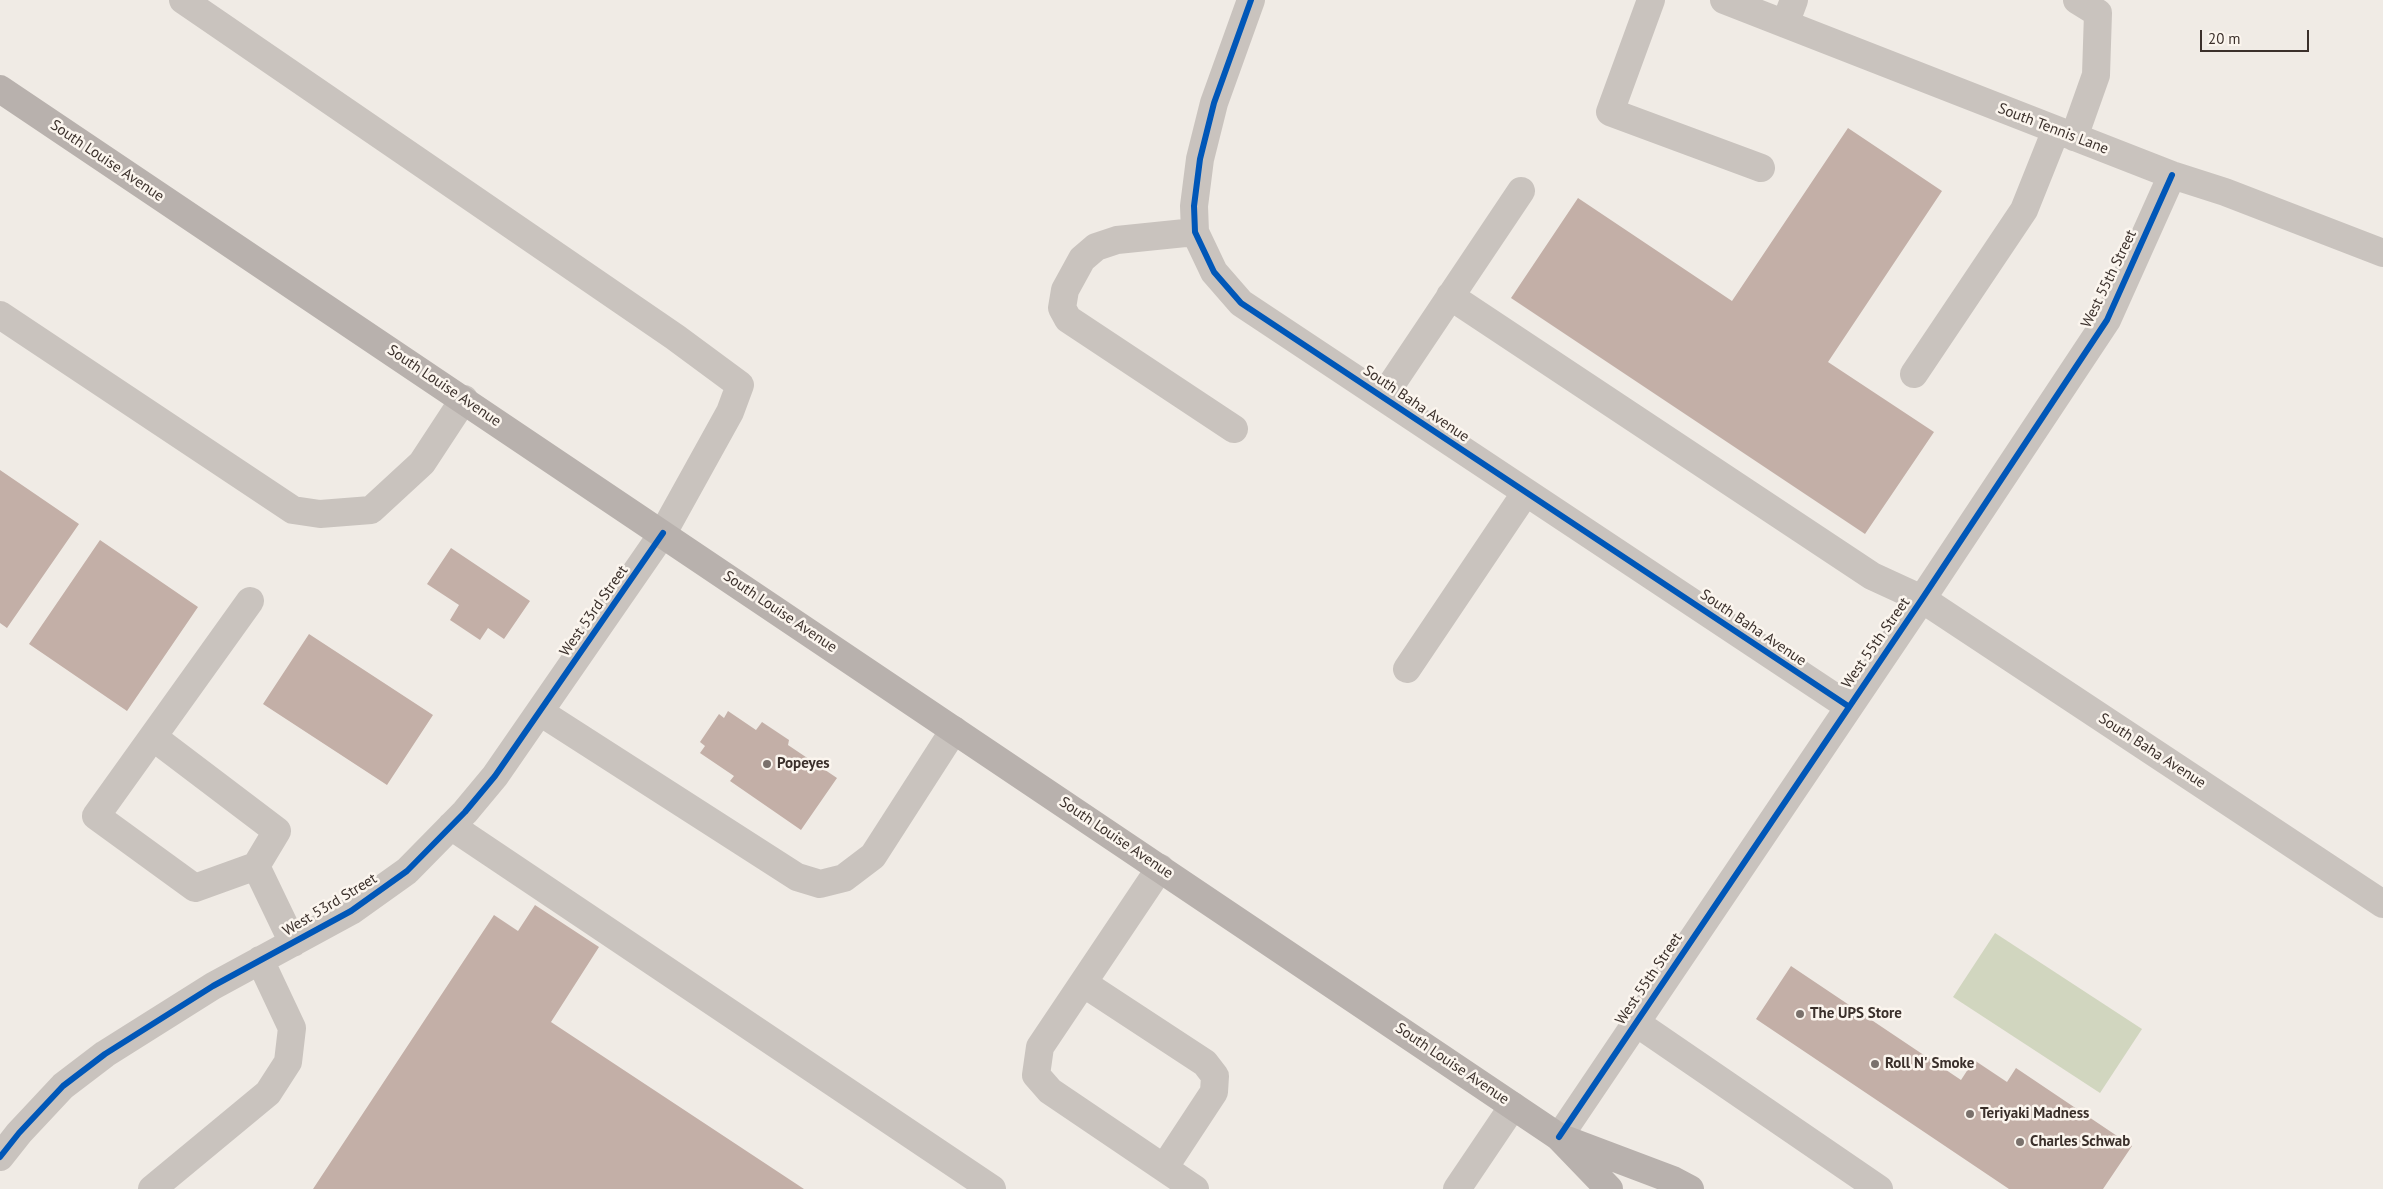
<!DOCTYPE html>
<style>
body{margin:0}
#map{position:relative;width:2383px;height:1189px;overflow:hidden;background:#f0ebe5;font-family:"PT Sans",sans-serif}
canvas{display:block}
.scale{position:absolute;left:2200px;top:30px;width:109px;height:22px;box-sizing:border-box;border:2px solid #3b302b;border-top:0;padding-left:6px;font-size:15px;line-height:18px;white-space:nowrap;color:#3b302b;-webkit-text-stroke:4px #fbf5ee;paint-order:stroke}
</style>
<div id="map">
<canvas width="2383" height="1189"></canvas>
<div class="scale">20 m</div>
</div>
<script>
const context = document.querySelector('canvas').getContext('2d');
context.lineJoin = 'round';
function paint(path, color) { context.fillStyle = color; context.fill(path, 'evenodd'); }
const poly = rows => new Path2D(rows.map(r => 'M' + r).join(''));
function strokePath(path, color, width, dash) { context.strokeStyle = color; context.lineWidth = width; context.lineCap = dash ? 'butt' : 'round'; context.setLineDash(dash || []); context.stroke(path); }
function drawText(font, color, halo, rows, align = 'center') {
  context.font = font + ' "PT Sans",sans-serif'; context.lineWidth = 5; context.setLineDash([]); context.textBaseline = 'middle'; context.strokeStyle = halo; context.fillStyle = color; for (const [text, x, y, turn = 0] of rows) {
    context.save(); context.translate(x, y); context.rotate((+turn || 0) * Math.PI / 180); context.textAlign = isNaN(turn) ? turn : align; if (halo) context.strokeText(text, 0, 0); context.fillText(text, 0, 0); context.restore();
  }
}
paint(poly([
 [1995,933,2142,1029,2100,1093,1953,997]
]), '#d1d6bf');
paint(poly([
 [1848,128,1942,191,1828,362,1934,432,1865,534,1511,298,1578,198,1732,301],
 [0,470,79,524,7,628,0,623],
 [100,540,198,607,127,711,29,644],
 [451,548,530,601,504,639,488,628,480,640,450,620,459,605,427,584],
 [309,634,433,715,387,785,263,704],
 [728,711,756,730,762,722,789,740,788,745,837,778,801,830,730,781,734,776,700,753,705,746,700,742,719,714,724,718],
 [535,905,599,947,551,1022,804,1189,313,1189,494,915,518,931],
 [1791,966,1961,1080,1974,1060,2007,1082,2016,1068,2132,1146,2103,1189,2009,1189,1756,1019]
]), '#c3afa7');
strokePath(poly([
 [1251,0,1214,103,1200,159,1194,206,1195,232,1214,272,1241,303,1848,706],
 [1651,0,1610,112,1761,168],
 [1724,0,2172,175,2225,192,2383,253],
 [1785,24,1794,0],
 [2074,137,2096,75,2098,13,2077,0],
 [1195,232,1117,240,1096,247,1082,259,1065,290,1062,308,1068,319,1234,429],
 [1450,296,1872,576,1922,599,2383,904],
 [0,315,293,510,320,514,371,510,422,463,464,399],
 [1914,374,2024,210,2056,130],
 [1383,397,1521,191],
 [1407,669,1526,492],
 [540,712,797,877,820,884,844,878,873,856,954,730],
 [153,737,277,831,256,866,195,888,96,816,250,601],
 [451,826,992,1189],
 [256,866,293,943],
 [1160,868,1040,1047,1036,1075,1050,1091,1195,1189],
 [1083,983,1205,1063,1215,1076,1214,1092,1164,1168],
 [1635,1022,1879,1189],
 [1559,1137,1922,599,2107,320,2172,175],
 [0,1157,19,1133,63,1086,105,1054,213,986,351,911,407,871,465,812,495,776,663,533,730,412,740,385,675,337,183,0],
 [152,1189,268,1093,288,1062,292,1028,260,960],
 [1457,1189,1513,1106]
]), '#c9c3be', 28);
strokePath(poly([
 [0,89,1559,1137,1609,1189],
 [1567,1140,1673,1180,1690,1189]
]), '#b8b1ad', 28);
strokePath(poly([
 [1251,0,1214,103,1200,159,1194,206,1195,232,1214,272,1241,303,1848,706],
 [1559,1137,1922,599,2107,320,2172,175],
 [0,1157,19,1133,63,1086,105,1054,213,986,351,911,407,871,465,812,495,776,663,533]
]), '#0057b8', 6);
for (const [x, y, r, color] of [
 [767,764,5,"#7a716c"],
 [1800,1014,5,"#7a716c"],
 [1875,1064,5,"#7a716c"],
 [1970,1114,5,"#7a716c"],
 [2020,1142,5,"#7a716c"]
]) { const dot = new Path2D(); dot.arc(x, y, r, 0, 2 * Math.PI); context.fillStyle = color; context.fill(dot); strokePath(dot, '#fbf5ee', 2); }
drawText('15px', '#3b302b', '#fbf5ee', [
 ["South Tennis Lane",2053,129,21],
 ["South Louise Avenue",107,161,34],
 ["West 55th Street",2109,279,-64],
 ["South Louise Avenue",444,386,34],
 ["South Baha Avenue",1416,404,34],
 ["West 53rd Street",594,611,-55],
 ["South Louise Avenue",780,612,34],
 ["South Baha Avenue",1753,628,34],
 ["West 55th Street",1876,643,-55],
 ["South Baha Avenue",2152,751,33],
 ["South Louise Avenue",1116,838,34],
 ["West 53rd Street",330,905,-31],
 ["West 55th Street",1649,979,-56],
 ["South Louise Avenue",1452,1064,34]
]);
drawText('bold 15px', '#3b302b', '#fbf5ee', [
 ["Popeyes",777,764],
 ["The UPS Store",1810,1014],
 ["Roll N' Smoke",1885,1064],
 ["Teriyaki Madness",1980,1114],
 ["Charles Schwab",2030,1142]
], 'left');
</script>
